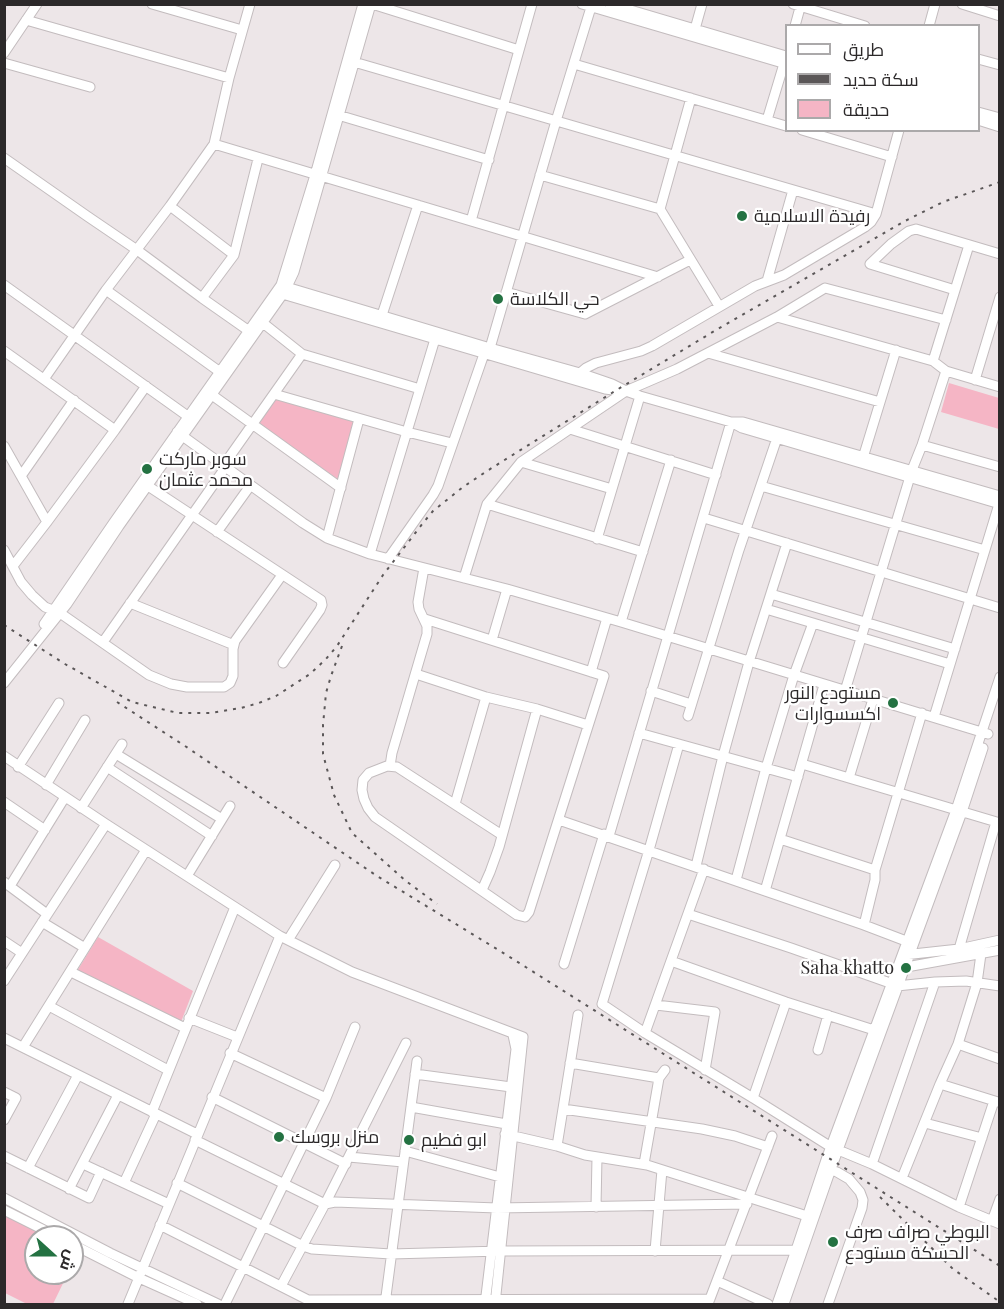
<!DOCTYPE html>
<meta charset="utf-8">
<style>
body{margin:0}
#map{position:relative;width:1004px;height:1309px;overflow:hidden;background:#ede6e8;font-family:"Playfair Display",Cairo,serif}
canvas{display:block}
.frame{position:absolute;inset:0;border:6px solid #2c292a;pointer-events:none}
.legend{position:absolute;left:785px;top:24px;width:195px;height:108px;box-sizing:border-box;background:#fff;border:2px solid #aba9aa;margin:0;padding:8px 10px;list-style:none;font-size:18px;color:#2c292a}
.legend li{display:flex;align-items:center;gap:12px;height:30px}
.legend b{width:30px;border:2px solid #aba9aa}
.north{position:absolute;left:24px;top:1225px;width:60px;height:60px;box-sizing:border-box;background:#fff;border:2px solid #aba9aa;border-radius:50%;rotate:111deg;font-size:16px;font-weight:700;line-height:24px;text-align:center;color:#2c292a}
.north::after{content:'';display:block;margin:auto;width:21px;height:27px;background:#247242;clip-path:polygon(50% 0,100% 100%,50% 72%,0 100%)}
</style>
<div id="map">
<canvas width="1004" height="1309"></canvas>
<div class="frame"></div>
<ul class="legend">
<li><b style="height:8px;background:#fff"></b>طريق</li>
<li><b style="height:8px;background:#5b5758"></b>سكة حديد</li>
<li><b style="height:16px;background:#f5b5c5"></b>حديقة</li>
</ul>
<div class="north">ش</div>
</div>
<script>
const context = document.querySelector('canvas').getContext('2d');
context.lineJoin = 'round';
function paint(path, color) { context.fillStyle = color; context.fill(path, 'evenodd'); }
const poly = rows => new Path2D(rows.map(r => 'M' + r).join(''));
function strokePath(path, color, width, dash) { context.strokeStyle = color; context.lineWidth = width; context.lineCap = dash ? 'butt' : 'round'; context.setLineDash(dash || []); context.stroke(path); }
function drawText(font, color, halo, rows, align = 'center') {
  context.font = font + ' "Playfair Display",Cairo,serif'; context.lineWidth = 4.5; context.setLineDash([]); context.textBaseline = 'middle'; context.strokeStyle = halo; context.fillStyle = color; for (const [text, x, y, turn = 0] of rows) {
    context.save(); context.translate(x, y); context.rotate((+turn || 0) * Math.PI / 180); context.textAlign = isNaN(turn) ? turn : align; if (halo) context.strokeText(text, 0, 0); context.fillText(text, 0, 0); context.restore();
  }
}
paint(poly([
 [949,383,999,398,999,429,941,412],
 [276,398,355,421,339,480,258,424],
 [98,937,193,991,181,1022,77,971],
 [4,1214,50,1237,36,1237,36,1273,68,1273,53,1304,27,1304,5,1293]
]), '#f5b5c5');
const minor = poly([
 [152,4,242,30],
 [372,4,519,50],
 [582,4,786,64],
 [610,4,786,56],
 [793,4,865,26],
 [962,4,1000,16],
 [26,20,229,78],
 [795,26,801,4],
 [929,26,935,4],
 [695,29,702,4],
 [4,53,37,4],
 [978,59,1000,65],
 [354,62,876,214],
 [4,63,90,87],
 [574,64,786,126],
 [978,112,1000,118],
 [338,115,489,160],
 [767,120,786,57],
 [978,120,1000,127],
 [802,130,892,157],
 [214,144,658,277],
 [4,158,87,216,137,250,202,298,249,331],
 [540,175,660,209,719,306],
 [170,206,234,255],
 [660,209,691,98],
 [471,221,532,4],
 [767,281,793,190],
 [4,285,193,420],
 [283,286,490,348,580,373,612,384,626,391,640,396,731,422,743,422,1000,496],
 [106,290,220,372],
 [955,290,870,264,891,244,909,231,916,229,1000,254],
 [506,292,585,314,690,260],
 [279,293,605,389,621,391],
 [202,298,234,255,258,159],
 [382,315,418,205],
 [777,317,933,361,946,371,1000,387],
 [263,323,302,354,420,389],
 [4,351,115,430],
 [708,353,880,402],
 [933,361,969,245],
 [580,373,586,368,596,363,641,351,652,346,755,286,784,275,865,227,871,222,876,214,899,130],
 [44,379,106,290,170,206,214,144,229,78,250,4],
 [975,380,1000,297],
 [274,394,407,432,452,443],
 [212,395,341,488],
 [731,422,742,428,1000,504],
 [570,429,716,475],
 [177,432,303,523,327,538,370,554,507,589,621,622,988,734],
 [922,445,1000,467],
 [4,446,47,522],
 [862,461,896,350],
 [521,462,612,489],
 [223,466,302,354],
 [21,476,74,400],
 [148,486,321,600,322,605,320,610,283,663],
 [761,486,985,550],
 [487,504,643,552],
 [704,518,1000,608],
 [217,532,250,486],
 [327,538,359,419],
 [597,539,640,396],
 [4,550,21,582,32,595,45,607,60,613,149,675,171,684,187,687,224,687,230,683,233,676,233,649,235,641,282,575],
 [370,554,435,339],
 [388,559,433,495,438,486,484,354,490,348,556,121,592,4],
 [13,566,47,522,115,430,146,386],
 [464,578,487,504,521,462,626,391,677,369,777,317,825,288,946,320],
 [771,594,955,649],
 [130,603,234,645],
 [766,609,950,664],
 [425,619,604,676,529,912,525,917,517,915,375,817,368,808,364,799,362,790,363,780,369,773,387,766,397,767,502,835],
 [621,622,671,460],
 [44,624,114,522,281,285,315,175,363,4],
 [492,640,507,589],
 [103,642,225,468],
 [591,672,607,618],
 [416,674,486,697,537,709,588,725],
 [4,683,67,604,119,526,285,291,294,272,371,4],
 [651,691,691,704],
 [845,691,912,470,922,445,946,371],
 [688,716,739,550,777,438],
 [934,717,999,504],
 [639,733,798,777],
 [679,744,649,850,602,1004,645,1033,753,1098,831,1147,872,1164,959,1207,1000,1224],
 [116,754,222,819],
 [4,756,106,824,280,936,352,972,523,1037,495,1304],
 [802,764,1000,823],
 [390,766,392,753,427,634,427,626,419,609,418,602,424,568],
 [18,767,59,703],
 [107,767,212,836],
 [849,778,873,699],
 [46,785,85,720],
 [4,802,45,830],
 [455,804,486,697],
 [81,808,122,744],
 [559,820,864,925,906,941],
 [609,836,731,422],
 [780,839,875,870],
 [696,866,723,756,749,662,787,543],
 [187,876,230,806],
 [736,880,766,768,794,675,813,623],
 [4,882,47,914],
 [10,886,65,797],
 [482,890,490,872,499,847,537,709],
 [765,891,824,685],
 [688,914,791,948,890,983],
 [42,922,85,948],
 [864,925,875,880,875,870,922,713],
 [288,940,335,865],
 [4,941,22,953],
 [959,949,996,822],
 [904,955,959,949,1000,940],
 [671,961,786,1002,874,1030],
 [564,964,604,834],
 [901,968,1000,950],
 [71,972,185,1028],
 [4,981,106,824],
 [897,986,935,982,966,981,1000,986],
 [656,1005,715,1012,705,1070],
 [49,1006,168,1070],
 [189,1018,237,1037],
 [645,1033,704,869],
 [4,1038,197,1134],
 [958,1044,1000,1059],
 [23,1047,146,850],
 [818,1050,828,1015],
 [230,1053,326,1098],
 [570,1063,659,1078],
 [415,1074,511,1087],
 [940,1084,998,1102],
 [4,1092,16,1098,4,1120],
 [212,1097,346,1164],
 [753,1098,786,1002],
 [411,1107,512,1125],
 [563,1109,702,1129,735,1136,768,1147],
 [152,1112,235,907],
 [925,1123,982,1138],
 [505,1134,557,1146,585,1155,647,1165,807,1216],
 [195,1140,325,1204,335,1202,497,1208,747,1204],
 [557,1146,578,1015],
 [405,1151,500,1177],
 [4,1156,89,1198,101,1172],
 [349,1157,403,1162],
 [83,1164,169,1204],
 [644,1164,659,1078,665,1070],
 [872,1164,935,982],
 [28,1168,78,1075],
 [825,1168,837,1172,849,1179,860,1192,863,1200,862,1208,828,1304],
 [902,1178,940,1084,958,1044,977,983,981,954],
 [124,1183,156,1114],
 [177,1183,303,1246,312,1249,391,1254,501,1251,796,1250],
 [69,1189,118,1095],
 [4,1198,110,1253,218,1304],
 [596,1207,597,1157],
 [959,1207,994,1101],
 [4,1210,58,1237],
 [992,1221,1000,1199],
 [160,1225,308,1300,710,1299],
 [72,1244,139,1278,197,1304],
 [655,1251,662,1170],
 [717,1281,768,1304],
 [281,1286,325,1204,406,1043],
 [128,1304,280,936],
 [225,1304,326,1098,355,1027],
 [385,1304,417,1061],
 [485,1304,516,1049,513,1035],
 [708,1304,772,1136],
 [777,1304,796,1250,827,1157,956,810,1000,677],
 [784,1304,831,1169,962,812,983,748]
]);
strokePath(minor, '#c3bcbe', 11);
strokePath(minor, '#fff', 9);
strokePath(poly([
 [4,625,65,664,132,702,178,713,210,713,241,708,259,703,276,696,310,674,326,659,337,646,383,575,423,523,433,511,463,487,487,471,615,391,716,330,905,221,943,202,1000,182],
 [342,646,331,676,326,693,323,725,323,754,334,795,352,833,406,881,437,904],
 [117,702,185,746,377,876,505,954,1000,1266],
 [880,1197,953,1269,1000,1302]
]), '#5b5758', 2, [3, 6]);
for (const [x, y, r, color] of [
 [742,216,6,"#247242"],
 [498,299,6,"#247242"],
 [147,469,6,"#247242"],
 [893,703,6,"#247242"],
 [906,968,6,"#247242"],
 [279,1137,6,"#247242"],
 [409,1140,6,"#247242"],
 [833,1242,6,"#247242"]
]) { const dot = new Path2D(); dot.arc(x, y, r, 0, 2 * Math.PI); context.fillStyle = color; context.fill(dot); strokePath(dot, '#fff', 2); }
drawText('18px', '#2c292a', '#fff', [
 ["رفيدة الاسلامية",754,216],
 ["حي الكلاسة",510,299],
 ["سوبر ماركت",159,459],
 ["محمد عثمان",159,480],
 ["مستودع النور",881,693,"right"],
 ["اكسسوارات",881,714,"right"],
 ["Saha khatto",894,968,"right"],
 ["منزل بروسك",291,1137],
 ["ابو فطيم",421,1140],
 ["البوطي صراف صرف",845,1232],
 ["الحسكة مستودع",845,1253]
], 'left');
</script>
